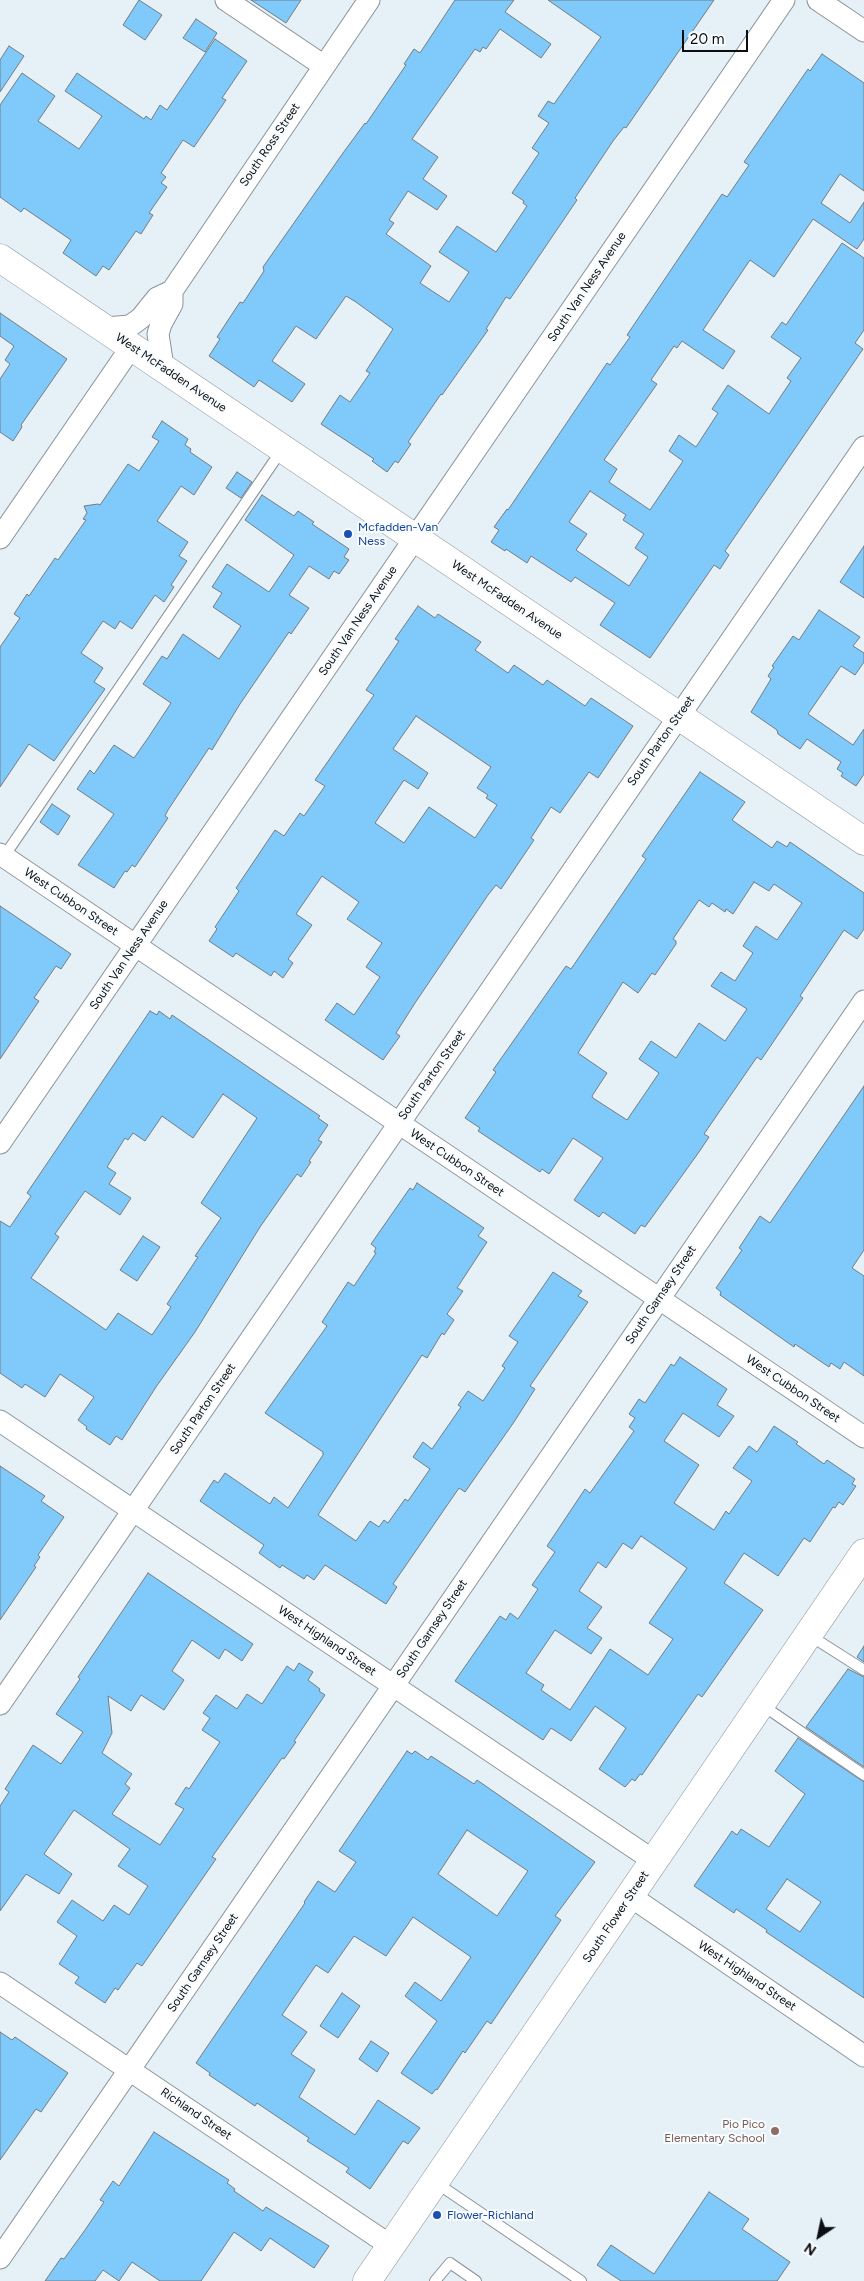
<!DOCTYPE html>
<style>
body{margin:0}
#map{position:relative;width:864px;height:2281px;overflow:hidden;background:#e6f0f7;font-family:Figtree,sans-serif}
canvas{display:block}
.north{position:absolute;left:794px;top:2211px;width:50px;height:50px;-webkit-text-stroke:4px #f8fcff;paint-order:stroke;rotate:214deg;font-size:14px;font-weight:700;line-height:20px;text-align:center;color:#0c0f11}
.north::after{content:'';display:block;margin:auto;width:18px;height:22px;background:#0c0f11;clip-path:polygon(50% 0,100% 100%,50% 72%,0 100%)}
.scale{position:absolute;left:682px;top:30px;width:66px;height:22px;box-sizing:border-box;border:2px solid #0c0f11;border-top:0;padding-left:6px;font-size:15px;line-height:18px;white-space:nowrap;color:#0c0f11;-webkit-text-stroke:4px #f8fcff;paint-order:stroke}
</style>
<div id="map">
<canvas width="864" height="2281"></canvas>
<div class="north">N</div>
<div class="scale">20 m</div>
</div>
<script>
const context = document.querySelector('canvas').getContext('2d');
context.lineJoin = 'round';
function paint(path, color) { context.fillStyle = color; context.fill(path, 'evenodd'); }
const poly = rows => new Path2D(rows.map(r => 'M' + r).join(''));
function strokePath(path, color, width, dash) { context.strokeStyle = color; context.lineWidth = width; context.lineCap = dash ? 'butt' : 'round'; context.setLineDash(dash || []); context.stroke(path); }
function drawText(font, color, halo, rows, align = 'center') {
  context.font = font + ' Figtree,sans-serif'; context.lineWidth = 4; context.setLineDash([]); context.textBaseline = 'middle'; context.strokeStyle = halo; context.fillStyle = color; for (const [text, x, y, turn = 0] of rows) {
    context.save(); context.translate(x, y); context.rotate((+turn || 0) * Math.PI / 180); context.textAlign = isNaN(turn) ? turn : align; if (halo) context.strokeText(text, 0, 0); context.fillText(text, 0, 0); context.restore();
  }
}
const building = poly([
 [139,0,162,15,145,40,123,25,139,0],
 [251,0,301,0,286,23,251,0],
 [455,0,514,0,505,12,551,44,541,58,500,29,486,49,483,47,480,52,475,49,412,139,438,157,423,179,447,196,437,210,408,191,389,220,394,223,386,234,431,266,420,283,449,302,469,272,439,252,457,226,496,252,527,206,523,203,524,201,512,193,539,153,532,148,549,123,538,116,548,101,554,104,601,37,548,0,714,0,626,128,624,127,613,141,575,198,577,200,510,299,506,297,486,329,488,330,442,395,441,394,408,442,411,444,398,463,395,461,387,472,372,461,374,459,321,424,340,395,350,402,370,373,366,371,393,329,356,302,346,296,316,339,296,326,272,361,305,384,292,402,259,380,254,387,209,356,220,339,217,337,240,302,243,303,264,271,263,267,343,153,365,123,366,124,406,65,404,64,414,49,420,53,455,0],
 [196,19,217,33,205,52,183,38,196,19],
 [215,39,247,61,222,98,226,100,194,147,183,140,161,173,166,177,161,183,167,187,149,213,153,215,141,234,136,231,109,270,103,266,96,276,63,253,71,240,24,208,21,212,0,197,0,105,22,73,55,96,38,121,79,149,102,116,65,91,77,73,144,119,146,116,151,120,160,105,167,110,215,39],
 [9,46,24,56,0,92,0,60,9,46],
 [822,54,864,83,864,191,840,174,821,203,850,223,864,202,864,239,857,249,813,219,774,277,750,260,703,330,735,351,723,369,682,341,677,348,674,346,651,380,657,384,604,460,617,469,609,482,650,510,683,461,669,451,679,435,696,447,718,413,712,409,728,385,769,414,791,381,787,378,801,358,771,337,782,322,786,325,842,243,864,258,864,330,855,343,863,349,725,551,729,555,720,569,714,565,650,658,600,625,615,603,575,577,571,582,531,556,527,563,506,549,505,551,491,542,499,530,494,527,507,509,508,510,607,363,610,365,630,337,627,335,722,194,727,197,749,165,744,162,808,69,810,71,822,54],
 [590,491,626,515,623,520,644,534,635,548,648,557,629,586,576,550,587,534,569,522,590,491],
 [0,313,67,359,21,425,22,427,13,441,0,432,0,379,10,364,5,360,14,346,0,336,0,313],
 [162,421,188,439,185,445,191,449,190,452,212,467,194,495,181,486,157,521,188,542,179,556,187,561,171,585,174,587,164,602,155,595,132,629,120,621,115,629,103,621,81,653,103,668,94,682,105,689,54,761,29,744,0,787,0,647,20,618,14,614,27,594,29,596,55,558,58,560,86,520,83,519,87,513,84,506,98,504,100,505,128,464,139,471,159,441,152,437,162,421],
 [237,472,252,482,241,498,226,488,237,472],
 [262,495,294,516,298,511,314,522,312,524,349,549,344,557,349,560,339,574,334,571,329,579,309,566,289,595,309,608,291,634,289,632,240,704,212,750,209,748,168,810,165,816,168,818,135,867,132,865,127,872,125,871,114,888,78,865,114,814,77,789,90,770,94,774,114,745,134,758,148,738,171,703,143,684,162,656,167,659,183,634,219,659,241,626,213,607,222,593,212,587,227,564,269,592,294,555,245,520,262,495],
 [864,546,864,598,840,582,864,546],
 [418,606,435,618,438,614,481,642,475,650,508,673,514,665,543,685,547,680,585,706,591,698,633,726,598,778,589,772,560,813,551,807,531,838,534,840,501,889,496,885,488,895,415,1003,396,1033,400,1036,383,1060,325,1020,337,1003,354,1015,380,977,366,967,382,943,347,919,359,902,322,876,296,914,312,925,288,959,293,963,283,978,274,971,271,976,236,953,233,957,209,941,217,929,215,927,239,891,236,888,275,830,284,836,300,813,304,816,325,786,315,780,374,695,366,690,399,641,395,639,418,606],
 [416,716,491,767,477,788,488,795,486,798,497,805,475,838,429,807,404,843,375,823,404,780,418,789,428,773,393,749,416,716],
 [819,610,860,637,853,646,864,653,864,662,855,675,841,666,808,714,853,745,864,729,864,774,856,786,841,776,843,773,837,769,841,762,807,739,800,749,778,734,777,730,751,712,771,679,768,676,774,667,772,666,793,636,799,640,819,610],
 [700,772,745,802,732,820,772,848,777,841,787,847,790,842,864,893,864,929,857,939,844,930,800,996,803,998,761,1060,757,1057,704,1134,709,1137,699,1152,645,1227,641,1225,635,1234,603,1212,599,1217,574,1200,603,1158,573,1138,549,1174,542,1169,540,1172,478,1131,480,1128,465,1118,496,1072,493,1070,566,966,571,969,646,859,642,856,700,772],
 [754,882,769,891,774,884,802,903,777,940,756,926,743,946,753,953,735,981,721,972,711,986,747,1009,725,1041,699,1023,676,1058,651,1041,639,1059,659,1073,627,1120,593,1098,592,1096,607,1073,578,1053,623,982,638,993,652,973,655,975,676,944,676,941,673,939,699,900,709,907,712,903,725,912,726,909,733,914,754,882],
 [52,804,70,816,58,835,40,822,52,804],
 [0,906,71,954,61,969,56,966,34,998,39,1001,0,1059,0,906],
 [150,1011,157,1015,159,1011,170,1019,172,1015,320,1116,318,1118,328,1125,318,1140,322,1142,309,1161,311,1162,301,1177,297,1174,260,1227,195,1332,156,1387,122,1440,116,1436,110,1445,86,1429,87,1427,78,1420,94,1397,60,1374,45,1397,25,1384,22,1388,0,1373,0,1221,10,1227,31,1196,27,1193,150,1011],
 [223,1094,257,1118,201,1203,221,1218,195,1256,198,1257,167,1304,171,1307,152,1335,118,1313,106,1330,31,1278,59,1237,55,1234,85,1191,120,1215,131,1198,109,1184,116,1173,107,1167,125,1138,128,1140,133,1133,145,1141,162,1116,193,1138,223,1094],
 [864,1086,864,1250,852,1268,864,1276,864,1376,844,1362,840,1369,831,1363,829,1367,795,1344,794,1347,720,1295,721,1292,716,1288,742,1250,739,1248,760,1216,770,1223,864,1086],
 [417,1183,484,1228,478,1236,487,1242,457,1288,463,1291,447,1314,454,1320,444,1335,442,1333,427,1358,422,1355,318,1515,356,1541,370,1521,379,1527,384,1520,388,1523,405,1499,408,1501,430,1469,413,1457,423,1442,432,1449,461,1407,458,1405,468,1391,483,1401,505,1368,502,1366,518,1342,509,1336,553,1272,582,1291,578,1296,588,1302,530,1386,535,1389,514,1422,465,1492,459,1488,393,1584,397,1587,386,1604,325,1565,314,1580,307,1575,304,1579,282,1565,280,1568,259,1553,264,1545,200,1501,214,1480,218,1483,225,1473,270,1504,274,1497,288,1508,323,1455,323,1452,265,1413,327,1326,322,1322,348,1282,354,1286,376,1253,374,1252,376,1248,371,1244,410,1188,413,1190,417,1183],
 [143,1236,160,1247,137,1281,120,1270,143,1236],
 [680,1357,727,1389,717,1405,734,1416,719,1437,683,1413,664,1441,699,1465,674,1503,714,1530,726,1511,729,1514,752,1481,733,1468,749,1446,757,1452,774,1426,798,1442,796,1444,824,1464,827,1460,855,1479,852,1484,856,1486,843,1505,839,1502,835,1508,833,1507,810,1542,804,1538,778,1576,744,1553,724,1583,763,1610,702,1697,698,1694,642,1775,640,1774,635,1781,632,1779,625,1787,599,1769,626,1728,595,1706,571,1741,551,1728,543,1740,455,1681,500,1616,506,1620,510,1613,518,1619,538,1589,532,1585,555,1552,547,1546,585,1489,590,1493,634,1431,629,1427,635,1418,629,1414,639,1399,645,1403,671,1364,674,1366,680,1357],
 [641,1536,687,1568,649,1623,673,1639,648,1675,610,1649,570,1710,541,1690,544,1685,526,1673,555,1630,591,1654,602,1638,587,1628,602,1607,579,1591,598,1562,606,1568,623,1543,632,1549,641,1536],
 [0,1466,45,1496,41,1501,64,1517,38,1555,40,1557,34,1566,36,1567,0,1620,0,1466],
 [148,1573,253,1644,242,1661,225,1649,219,1659,192,1640,172,1671,184,1680,164,1710,141,1695,131,1711,108,1696,112,1733,102,1753,132,1774,125,1784,130,1788,112,1814,160,1845,184,1809,175,1804,186,1787,189,1789,220,1742,202,1730,210,1718,203,1713,216,1695,237,1709,247,1694,262,1704,287,1666,294,1671,299,1663,313,1672,308,1680,320,1689,319,1691,325,1695,294,1741,296,1742,284,1759,282,1758,212,1857,216,1859,142,1966,137,1963,118,1990,115,1988,105,2003,75,1983,79,1977,59,1964,77,1936,57,1922,72,1900,103,1921,114,1905,129,1915,148,1886,118,1866,130,1849,74,1810,44,1854,72,1874,59,1894,26,1874,0,1911,0,1806,9,1792,5,1789,33,1745,61,1764,83,1732,56,1714,80,1679,78,1677,148,1573],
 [864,1646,864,1662,857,1657,864,1646],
 [848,1669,864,1677,864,1767,806,1727,848,1669],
 [798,1738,864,1782,864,1998,766,1932,767,1930,736,1909,734,1913,694,1886,732,1831,737,1835,741,1829,769,1847,805,1794,775,1771,798,1738],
 [787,1879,821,1902,800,1932,766,1909,787,1879],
 [407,1751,412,1754,415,1751,428,1760,431,1756,474,1784,477,1780,595,1862,555,1916,561,1920,491,2024,487,2021,465,2053,463,2051,437,2090,436,2089,432,2094,401,2073,437,2021,405,1996,415,1982,441,2001,471,1957,413,1917,386,1956,354,1936,328,1973,316,1965,282,2015,307,2032,291,2054,315,2070,299,2097,355,2135,378,2100,420,2128,408,2144,403,2141,370,2189,346,2172,349,2168,307,2141,309,2138,257,2103,255,2106,209,2075,210,2073,196,2063,305,1903,304,1902,318,1881,335,1892,356,1862,339,1851,407,1751],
 [467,1830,528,1871,497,1916,438,1874,467,1830],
 [342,1993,360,2006,338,2038,320,2026,342,1993],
 [0,2032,12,2040,15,2037,68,2073,41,2112,36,2109,0,2160,0,2032],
 [371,2041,389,2053,377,2072,359,2059,371,2041],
 [154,2132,229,2180,227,2183,235,2189,234,2191,263,2211,266,2207,329,2246,314,2268,270,2238,261,2251,234,2232,201,2281,160,2281,132,2262,119,2281,103,2270,95,2281,45,2281,61,2258,64,2259,85,2230,104,2202,100,2200,113,2181,119,2186,154,2132],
 [709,2192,749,2219,742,2229,790,2262,777,2281,621,2281,597,2265,611,2245,654,2274,709,2192]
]);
paint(building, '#80c9fb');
strokePath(building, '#737c82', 1);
const lane = poly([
 [3,858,281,451],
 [809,1635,864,1670],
 [762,1705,864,1775],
 [435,2182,581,2281],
 [435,2281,450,2263,476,2281]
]);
const street = poly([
 [226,0,324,66],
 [818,0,864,31],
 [105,328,130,326,141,318,157,298,172,291,369,0],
 [163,367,158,334,161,324,172,304,172,291],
 [0,538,132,346],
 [0,854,864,1437],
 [0,1143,784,0],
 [0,1421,654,1861],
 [0,1704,864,447],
 [630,1896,864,2056],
 [0,1983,391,2246],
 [0,2258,864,1001]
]);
const secondary = poly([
 [0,258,864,841],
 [367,2281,864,1553]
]);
strokePath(lane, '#8a939a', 12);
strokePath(street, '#8a939a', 23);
strokePath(secondary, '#8a939a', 29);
strokePath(lane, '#fff', 10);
strokePath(street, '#fff', 21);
strokePath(secondary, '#fff', 28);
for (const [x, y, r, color] of [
 [348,534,5,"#1a4fb4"],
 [775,2131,5,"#8d6e63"],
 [437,2215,5,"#1a4fb4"]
]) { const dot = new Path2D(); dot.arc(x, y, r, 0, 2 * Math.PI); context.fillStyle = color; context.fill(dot); strokePath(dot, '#f8fcff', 2); }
drawText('12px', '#0c0f11', '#f8fcff', [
 ["South Ross Street",270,145,-56],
 ["South Van Ness Avenue",587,287,-56],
 ["West McFadden Avenue",171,373,34],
 ["West McFadden Avenue",507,600,34],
 ["South Van Ness Avenue",358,621,-56],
 ["South Parton Street",661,741,-55],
 ["West Cubbon Street",71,902,34],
 ["South Van Ness Avenue",129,955,-56],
 ["South Parton Street",432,1075,-55],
 ["West Cubbon Street",457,1163,34],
 ["South Garnsey Street",661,1295,-56],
 ["West Cubbon Street",793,1389,34],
 ["South Parton Street",203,1409,-56],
 ["South Garnsey Street",432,1629,-56],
 ["West Highland Street",327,1641,34],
 ["South Flower Street",616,1917,-56],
 ["South Garnsey Street",203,1963,-56],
 ["West Highland Street",747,1976,34],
 ["Richland Street",196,2114,34]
]);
drawText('12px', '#164399', '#f8fcff', [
 ["Mcfadden-Van",358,527],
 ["Ness",358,541],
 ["Flower-Richland",447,2215]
], 'left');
drawText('12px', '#785e54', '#f8fcff', [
 ["Pio Pico",765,2124],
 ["Elementary School",765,2138]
], 'right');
</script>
